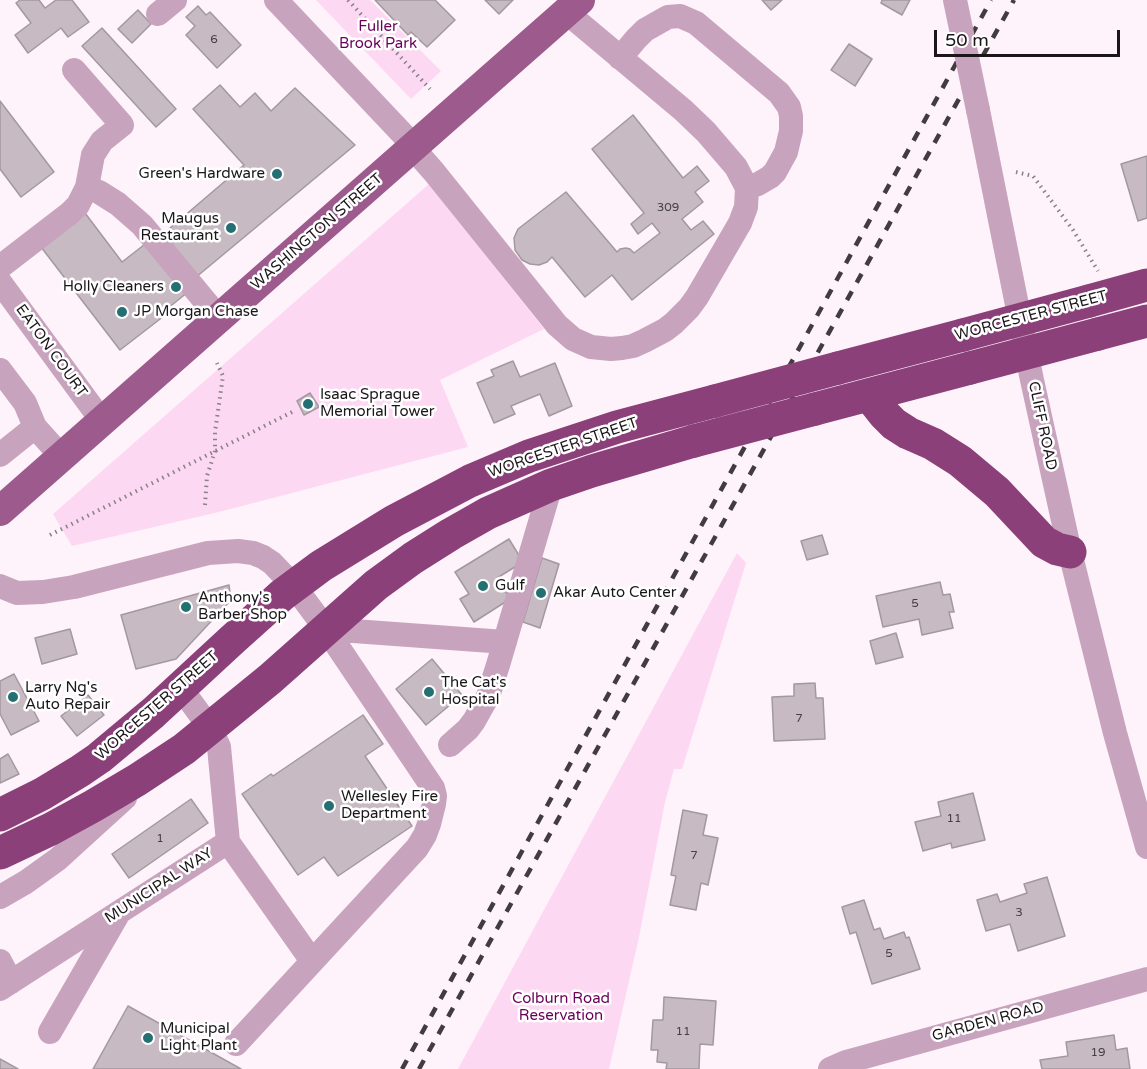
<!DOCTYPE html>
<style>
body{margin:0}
#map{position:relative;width:1147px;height:1069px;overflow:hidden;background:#fef3fa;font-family:"Varela Round",sans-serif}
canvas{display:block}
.scale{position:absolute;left:934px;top:30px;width:186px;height:27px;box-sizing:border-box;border:3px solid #1a1619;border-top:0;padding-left:8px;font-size:18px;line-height:21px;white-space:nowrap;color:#1a1619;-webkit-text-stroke:4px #fff;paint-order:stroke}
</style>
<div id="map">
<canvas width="1147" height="1069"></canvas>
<div class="scale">50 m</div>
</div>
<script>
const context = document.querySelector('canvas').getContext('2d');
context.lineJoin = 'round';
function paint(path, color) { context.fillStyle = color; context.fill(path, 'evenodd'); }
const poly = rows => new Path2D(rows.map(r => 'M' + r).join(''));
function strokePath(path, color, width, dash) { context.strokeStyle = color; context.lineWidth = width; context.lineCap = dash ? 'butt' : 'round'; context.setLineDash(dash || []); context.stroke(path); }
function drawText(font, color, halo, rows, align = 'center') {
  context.font = font + ' "Varela Round",sans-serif'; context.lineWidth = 5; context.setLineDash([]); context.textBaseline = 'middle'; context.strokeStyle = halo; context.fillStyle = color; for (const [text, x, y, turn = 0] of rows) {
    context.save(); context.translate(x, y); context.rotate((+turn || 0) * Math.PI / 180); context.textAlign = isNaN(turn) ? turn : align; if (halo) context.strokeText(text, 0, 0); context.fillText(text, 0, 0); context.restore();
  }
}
paint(poly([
 [316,0,370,0,441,71,411,99],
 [429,184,544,329,440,380,468,447,223,511,72,546,53,514],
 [737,553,746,563,682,769,674,769,665,802,639,937,609,1069,458,1069]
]), '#fdd8f2');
const building = poly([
 [20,0,39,0,45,8,56,0,72,0,89,22,68,37,61,28,28,53,15,35,31,23,16,3,20,0],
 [375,0,435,0,455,20,427,47,411,32,408,35,375,0],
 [485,0,513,0,499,14,485,0],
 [762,0,782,0,771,10,762,0],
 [882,0,910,0,902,15,881,3,882,0],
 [198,6,206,15,210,12,241,45,217,68,186,35,195,26,186,17,198,6],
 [138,10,151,24,132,43,118,29,138,10],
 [102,28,176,109,156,127,82,46,102,28],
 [849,44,872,59,855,86,831,70,849,44],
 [220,85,240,107,255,93,271,111,295,88,355,145,195,278,163,234,244,165,193,109,220,85],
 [0,101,54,172,21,197,0,169,0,101],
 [633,115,683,178,697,166,709,181,695,192,703,202,682,219,691,230,703,221,714,234,632,300,612,275,585,297,552,257,547,262,539,265,530,264,522,260,515,250,514,238,518,229,566,192,617,252,620,249,626,248,630,249,634,253,660,233,652,223,638,234,631,224,644,213,592,149,633,115],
 [1147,156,1147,218,1138,221,1121,164,1147,156],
 [85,213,122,262,149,241,188,292,162,313,164,316,120,350,41,247,85,213],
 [513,361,520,377,555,363,572,406,549,416,540,394,511,406,515,414,494,423,477,383,494,376,491,370,513,361],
 [310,393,319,407,304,415,297,401,310,393],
 [822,535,828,554,807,560,801,541,822,535],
 [509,539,523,562,497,578,510,599,474,622,460,599,469,594,455,572,509,539],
 [542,558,559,564,540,628,523,622,542,558],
 [940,582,943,595,950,594,954,612,949,612,953,628,922,635,919,619,883,627,876,596,940,582],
 [229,585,231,600,176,659,136,669,121,615,229,585],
 [70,629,77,654,42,664,35,638,70,629],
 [896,633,903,657,876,664,870,641,896,633],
 [432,659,462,695,426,725,396,689,432,659],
 [14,674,39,721,11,735,0,714,0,681,14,674],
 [815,683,816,698,823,698,825,739,774,741,772,697,794,696,794,684,815,683],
 [88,695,104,715,77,736,61,716,88,695],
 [363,715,383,744,365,756,412,826,338,876,324,857,298,875,242,794,271,774,273,776,363,715],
 [8,754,19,774,0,783,0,759,8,754],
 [973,793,985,840,952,848,951,843,923,851,915,822,941,816,938,802,973,793],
 [191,799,208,823,129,878,112,854,191,799],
 [683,810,707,815,703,835,718,838,708,885,701,883,696,910,670,905,676,876,671,875,683,810],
 [1047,877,1065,936,1018,951,1010,924,986,931,977,900,997,894,1000,902,1027,893,1024,884,1047,877],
 [864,900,874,930,880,928,884,939,904,932,906,938,909,937,920,969,872,984,856,932,850,934,842,907,864,900],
 [664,997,716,1001,713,1045,700,1044,699,1069,666,1069,667,1063,657,1062,658,1050,651,1050,653,1020,663,1020,664,997],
 [128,1006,241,1069,93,1069,128,1006],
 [1114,1035,1116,1050,1127,1048,1130,1069,1042,1069,1040,1060,1068,1056,1066,1042,1114,1035],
 [0,1059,18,1069,0,1069,0,1059]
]);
paint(building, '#c7bac3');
strokePath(building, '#a498a0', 1.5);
strokePath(poly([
 [348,0,430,89],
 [1016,172,1033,176,1073,230,1098,271],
 [205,505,207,476,215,451,215,432,223,376,217,363],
 [50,535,294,411]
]), '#898186', 4, [1.5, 4.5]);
strokePath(poly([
 [276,0,414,146],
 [158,14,175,0],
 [620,58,636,39,645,30,668,17,680,16,696,23,779,93,789,107,791,116,791,131,786,152,775,172,770,177,758,184,747,188],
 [978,110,1032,380,1070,552,1115,733,1147,847],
 [412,147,434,172,557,325,573,339,591,347,611,349,622,348,633,346,644,341,665,330,674,323,689,308,697,297,740,223,746,207,747,188,736,167,706,132,683,110,566,12],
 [87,187,99,192,118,204,142,225,219,318],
 [0,267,70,213,78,205,87,187,93,155,102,141,122,125,74,70],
 [0,282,102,421],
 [0,370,25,403,35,427,62,457],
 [0,455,35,427],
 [0,586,17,593,43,592,74,587,208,553,238,551,253,553,263,557,272,563,294,586,326,629,433,788,435,796,434,804,429,824,425,835,417,848,236,1044],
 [326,629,505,642],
 [180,687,210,728,219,747,228,842],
 [450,745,468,729,474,721,488,696,498,665,551,485],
 [228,842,312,961],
 [0,897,26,882,58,859,125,798],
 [0,961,11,982],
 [0,989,228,842],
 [50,1032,117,916],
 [830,1069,846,1062,1147,979]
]), '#c8a3bd', 24);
strokePath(poly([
 [0,511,580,0]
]), '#9c5b8c', 30);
strokePath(poly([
 [1089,301,1147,285],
 [1098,334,1147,321],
 [838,368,963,335],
 [869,395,884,414,894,424,908,433,933,444,960,461,997,492,1044,542,1057,549,1070,552],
 [815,409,970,368],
 [0,815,42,794,80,771,99,758,153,713,232,640,282,595,321,566,394,521,470,481,529,456,617,427,715,401],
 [0,853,51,829,93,806,137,780,184,749,270,679,376,585,413,558,451,534,488,513,551,485,592,471,694,441]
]), '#8b407a', 33);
strokePath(poly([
 [402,1069,991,0],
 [419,1069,1014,0]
]), '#413c40', 4.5, [10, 10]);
strokePath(poly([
 [955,0,978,110]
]), '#c8a3bd', 24);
strokePath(poly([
 [963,335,1089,301],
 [970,368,1098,334],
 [715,401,838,368],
 [694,441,815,409]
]), '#8b407a', 33);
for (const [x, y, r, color] of [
 [277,174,6,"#246f72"],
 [231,228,6,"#246f72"],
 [176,287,6,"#246f72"],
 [122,312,6,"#246f72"],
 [308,404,6,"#246f72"],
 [483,586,6,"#246f72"],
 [541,593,6,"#246f72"],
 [186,607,6,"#246f72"],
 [429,692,6,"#246f72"],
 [13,697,6,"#246f72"],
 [329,806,6,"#246f72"],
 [148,1038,6,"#246f72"]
]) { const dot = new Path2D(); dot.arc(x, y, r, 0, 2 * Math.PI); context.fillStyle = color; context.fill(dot); strokePath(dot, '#fff', 2); }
drawText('12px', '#453f44', null, [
 ["6",214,40],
 ["309",668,208],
 ["5",915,604],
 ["7",799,719],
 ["11",954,819],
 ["1",160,839],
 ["7",694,856],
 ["3",1019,913],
 ["5",889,954],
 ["11",683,1032],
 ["19",1098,1053]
]);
drawText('15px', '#690159', '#fff', [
 ["Fuller",378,27],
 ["Brook Park",378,44],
 ["Colburn Road",561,999],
 ["Reservation",561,1016]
]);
drawText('15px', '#1a1619', '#fff', [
 ["Green's Hardware",265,174,"right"],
 ["Maugus",219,219,"right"],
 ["Restaurant",219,236,"right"],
 ["Holly Cleaners",164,287,"right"],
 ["JP Morgan Chase",134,312],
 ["Isaac Sprague",320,395],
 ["Memorial Tower",320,412],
 ["Gulf",495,586],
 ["Akar Auto Center",553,593],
 ["Anthony's",198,598],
 ["Barber Shop",198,615],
 ["The Cat's",441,683],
 ["Hospital",441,700],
 ["Larry Ng's",25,688],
 ["Auto Repair",25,705],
 ["Wellesley Fire",341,797],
 ["Department",341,814],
 ["Municipal",160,1029],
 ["Light Plant",160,1046]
], 'left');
drawText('15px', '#1a1619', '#fff', [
 ["WASHINGTON STREET",317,232,-41],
 ["WORCESTER STREET",1031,316,-15],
 ["EATON COURT",51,351,54],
 ["CLIFF ROAD",1042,426,78],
 ["WORCESTER STREET",563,448,-19],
 ["WORCESTER STREET",157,706,-41],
 ["MUNICIPAL WAY",159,886,-33],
 ["GARDEN ROAD",988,1022,-15]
]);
</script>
